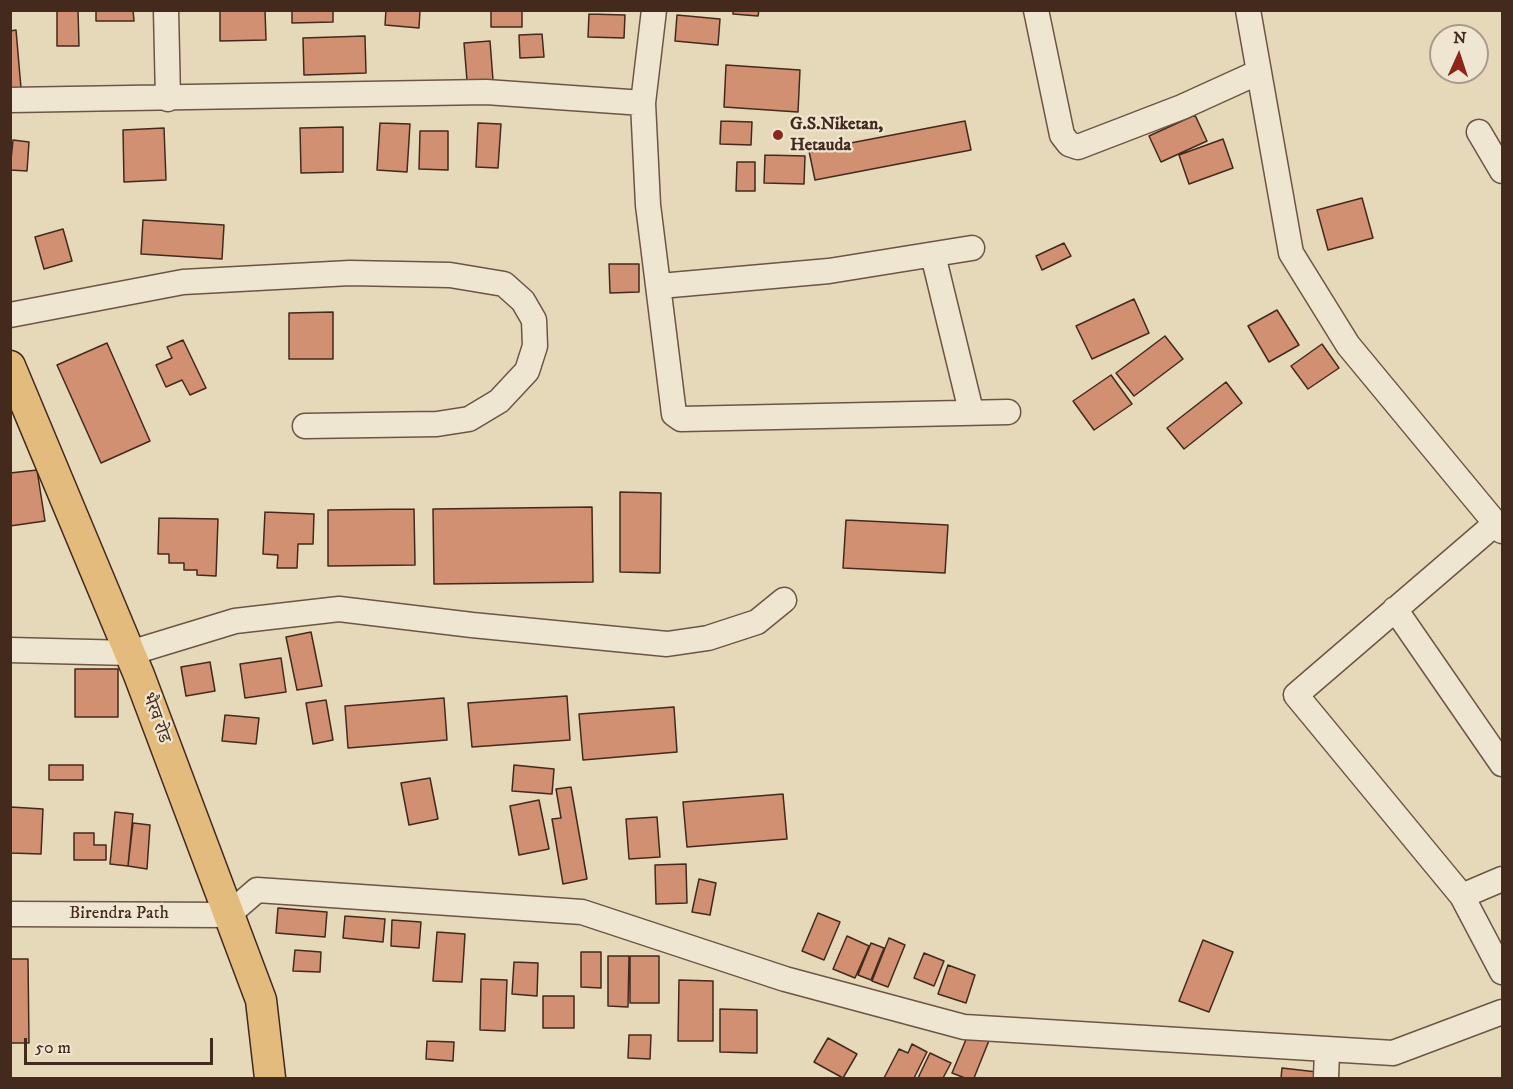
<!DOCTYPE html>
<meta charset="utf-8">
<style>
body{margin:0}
#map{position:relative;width:1513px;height:1089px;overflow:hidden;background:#e6d9ba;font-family:"IM FELL DW Pica",serif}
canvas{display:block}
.frame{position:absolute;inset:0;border:12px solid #44291d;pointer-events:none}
.north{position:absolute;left:1429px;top:24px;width:60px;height:60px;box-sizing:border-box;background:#efe6d2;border:2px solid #ab9a8a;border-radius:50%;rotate:3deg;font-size:16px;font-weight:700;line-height:24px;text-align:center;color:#44291d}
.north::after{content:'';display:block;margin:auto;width:21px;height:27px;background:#8f2418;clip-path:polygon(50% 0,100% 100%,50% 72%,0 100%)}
.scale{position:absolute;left:24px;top:1038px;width:189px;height:27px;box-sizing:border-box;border:3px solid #44291d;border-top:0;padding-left:8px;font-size:18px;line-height:21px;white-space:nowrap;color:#44291d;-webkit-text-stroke:4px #efe6d2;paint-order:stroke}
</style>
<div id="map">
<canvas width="1513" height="1089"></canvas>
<div class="frame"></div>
<div class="north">N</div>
<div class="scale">50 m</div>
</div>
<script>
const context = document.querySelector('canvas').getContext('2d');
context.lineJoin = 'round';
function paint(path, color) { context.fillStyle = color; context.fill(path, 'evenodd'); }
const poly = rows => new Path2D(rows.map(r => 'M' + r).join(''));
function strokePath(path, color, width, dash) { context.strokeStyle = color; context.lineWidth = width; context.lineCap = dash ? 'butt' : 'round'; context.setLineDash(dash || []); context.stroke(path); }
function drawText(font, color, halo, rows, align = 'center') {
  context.font = font + ' "IM FELL DW Pica","Noto Serif Devanagari",serif'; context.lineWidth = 4.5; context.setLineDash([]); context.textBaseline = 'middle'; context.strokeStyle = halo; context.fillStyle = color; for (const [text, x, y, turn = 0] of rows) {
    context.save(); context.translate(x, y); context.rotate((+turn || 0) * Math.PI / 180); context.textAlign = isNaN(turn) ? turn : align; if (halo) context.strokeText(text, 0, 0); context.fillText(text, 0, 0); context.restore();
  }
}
const building = poly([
 [57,10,78,10,79,46,57,46,57,10],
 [96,10,133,10,134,21,96,21,96,10],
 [220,10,265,10,266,40,220,41,220,10],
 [292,10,333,10,333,22,292,23,292,10],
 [386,10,420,10,419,28,385,25,386,10],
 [491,10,522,10,522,27,491,27,491,10],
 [733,10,759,10,758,16,733,14,733,10],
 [589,14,625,15,624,38,588,37,589,14],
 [677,15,720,19,718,45,675,41,677,15],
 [16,30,21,88,10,89,10,31,16,30],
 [542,34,544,57,520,58,519,35,542,34],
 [365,36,366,73,304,75,303,38,365,36],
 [490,41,493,80,467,81,464,43,490,41],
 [726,65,800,70,798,112,724,107,726,65],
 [1195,115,1207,141,1161,162,1149,136,1195,115],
 [721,121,752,122,751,145,720,144,721,121],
 [965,121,971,150,815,180,809,151,965,121],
 [380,123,410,124,407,172,377,170,380,123],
 [478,123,501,124,498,168,476,167,478,123],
 [343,127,343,172,301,173,300,128,343,127],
 [164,128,166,180,124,182,123,130,164,128],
 [420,131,448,131,448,170,419,169,420,131],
 [1223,139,1233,168,1189,184,1179,155,1223,139],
 [13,140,29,142,27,171,10,170,13,140],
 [765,155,805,156,804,184,764,183,765,155],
 [737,162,755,162,755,191,736,191,737,162],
 [1362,198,1373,238,1328,250,1317,210,1362,198],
 [143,220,224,225,222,259,141,254,143,220],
 [63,229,72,261,44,269,35,237,63,229],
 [1064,243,1071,256,1042,270,1036,256,1064,243],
 [609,264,639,264,639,292,610,293,609,264],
 [1134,299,1149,333,1092,359,1076,326,1134,299],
 [1277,310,1299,345,1269,362,1248,326,1277,310],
 [333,312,333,359,289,359,289,313,333,312],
 [1165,336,1183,359,1134,396,1116,373,1165,336],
 [183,340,206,388,190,395,182,380,166,387,156,365,172,358,167,347,183,340],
 [107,343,150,441,101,463,57,365,107,343],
 [1322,344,1339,368,1308,389,1291,366,1322,344],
 [1111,375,1132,404,1094,430,1073,401,1111,375],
 [1226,382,1242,403,1184,449,1167,428,1226,382],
 [37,470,45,521,10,526,10,473,37,470],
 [620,492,661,493,660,573,620,572,620,492],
 [592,507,593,582,434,584,433,509,592,507],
 [414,509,415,565,328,566,328,510,414,509],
 [265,512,314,514,313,544,298,544,297,568,277,568,278,555,263,554,265,512],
 [159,518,218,519,216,576,197,575,197,570,184,570,184,563,169,563,169,554,158,554,159,518],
 [846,520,948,525,945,573,843,568,846,520],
 [311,632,322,686,297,690,286,637,311,632],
 [281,658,286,692,245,698,240,664,281,658],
 [210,662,215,691,186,696,181,667,210,662],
 [75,669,118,669,118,717,75,717,75,669],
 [567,696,570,740,472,747,468,703,567,696],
 [444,698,447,740,348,748,345,706,444,698],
 [326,700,333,740,313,744,306,703,326,700],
 [674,707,677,752,583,760,579,714,674,707],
 [225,715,259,718,256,744,222,741,225,715],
 [49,765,83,765,83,780,49,780,49,765],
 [514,765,554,769,552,794,512,791,514,765],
 [430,778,438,819,409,825,401,783,430,778],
 [571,787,587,879,563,884,552,819,561,818,556,789,571,787],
 [783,794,787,839,687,847,683,802,783,794],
 [539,800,549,849,519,855,510,806,539,800],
 [11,807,43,809,41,854,10,853,11,807],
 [115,812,133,814,128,866,110,864,115,812],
 [657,817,660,857,629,859,626,819,657,817],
 [133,823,150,825,147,869,128,866,133,823],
 [74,833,94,833,94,845,106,845,106,860,74,860,74,833],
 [686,864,687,903,656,904,655,865,686,864],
 [699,879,716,883,710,915,692,912,699,879],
 [278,908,327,912,325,937,276,933,278,908],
 [818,913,840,922,824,960,802,951,818,913],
 [345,916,385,919,383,942,343,938,345,916],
 [392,920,421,922,419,948,391,946,392,920],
 [437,932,465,934,462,982,433,981,437,932],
 [847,936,869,946,855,978,833,969,847,936],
 [889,938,905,945,888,987,872,981,889,938],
 [1203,940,1233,952,1209,1012,1179,1001,1203,940],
 [871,943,884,948,871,980,858,975,871,943],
 [295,950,321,952,320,972,293,971,295,950],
 [581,952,601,952,601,988,581,987,581,952],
 [924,953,944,961,934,986,914,978,924,953],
 [608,956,629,956,628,1007,608,1006,608,956],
 [630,956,659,956,659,1003,630,1003,630,956],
 [10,959,28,959,29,1043,10,1043,10,959],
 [514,962,538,963,537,996,512,994,514,962],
 [948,965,975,975,966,1003,938,994,948,965],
 [481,979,507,980,505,1031,480,1030,481,979],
 [679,980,713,981,713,1041,678,1041,679,980],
 [543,996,574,996,574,1028,543,1028,543,996],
 [720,1009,757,1010,757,1053,720,1052,720,1009],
 [970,1030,990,1038,974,1078,965,1078,952,1073,970,1030],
 [629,1035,651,1035,650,1059,628,1058,629,1035],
 [828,1038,857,1054,843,1078,814,1062,828,1038],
 [427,1041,454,1042,453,1061,426,1059,427,1041],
 [912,1044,927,1052,914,1078,884,1078,899,1049,908,1053,912,1044],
 [930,1053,951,1063,943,1078,918,1078,930,1053],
 [1282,1068,1317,1072,1317,1078,1281,1078,1282,1068]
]);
paint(building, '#d09071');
strokePath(building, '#44291d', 1.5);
const minor = poly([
 [166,10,168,99],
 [654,10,643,103,648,205,674,414,681,419,1008,412],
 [1036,10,1062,135,1069,144,1078,147,1182,107,1259,72],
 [1248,10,1291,253,1348,345,1502,531],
 [10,100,486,92,643,103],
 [1479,132,1502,171],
 [933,255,971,411],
 [660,286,829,271,972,248],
 [10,315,183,282,350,273,450,275,504,284,523,301,534,320,535,346,527,371,499,401,469,419,437,424,305,426],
 [1496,523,1296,695,1462,896,1502,972],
 [1395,609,1502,764],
 [10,650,130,653,235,621,339,609,472,625,667,644,708,638,757,622,784,600],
 [1462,896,1502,879],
 [10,914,228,915,257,890,582,912,785,979,964,1027,1393,1053,1502,1012],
 [1326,1078,1327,1050]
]);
const major = poly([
 [10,366,139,675,261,1000,270,1078]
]);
strokePath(minor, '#6c5544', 27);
strokePath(major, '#44291d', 33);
strokePath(minor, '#efe6d2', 24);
strokePath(major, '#e3bc7d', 30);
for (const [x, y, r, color] of [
 [778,135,6,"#8f2418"]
]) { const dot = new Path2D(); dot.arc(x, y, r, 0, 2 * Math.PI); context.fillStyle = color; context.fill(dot); strokePath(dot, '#efe6d2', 2); }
drawText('bold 18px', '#44291d', '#efe6d2', [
 ["G.S.Niketan,",790,125],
 ["Hetauda",790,146]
], 'left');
drawText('18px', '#44291d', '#efe6d2', [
 ["भैरव रोड",155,718,70],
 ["Birendra Path",119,914]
]);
</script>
